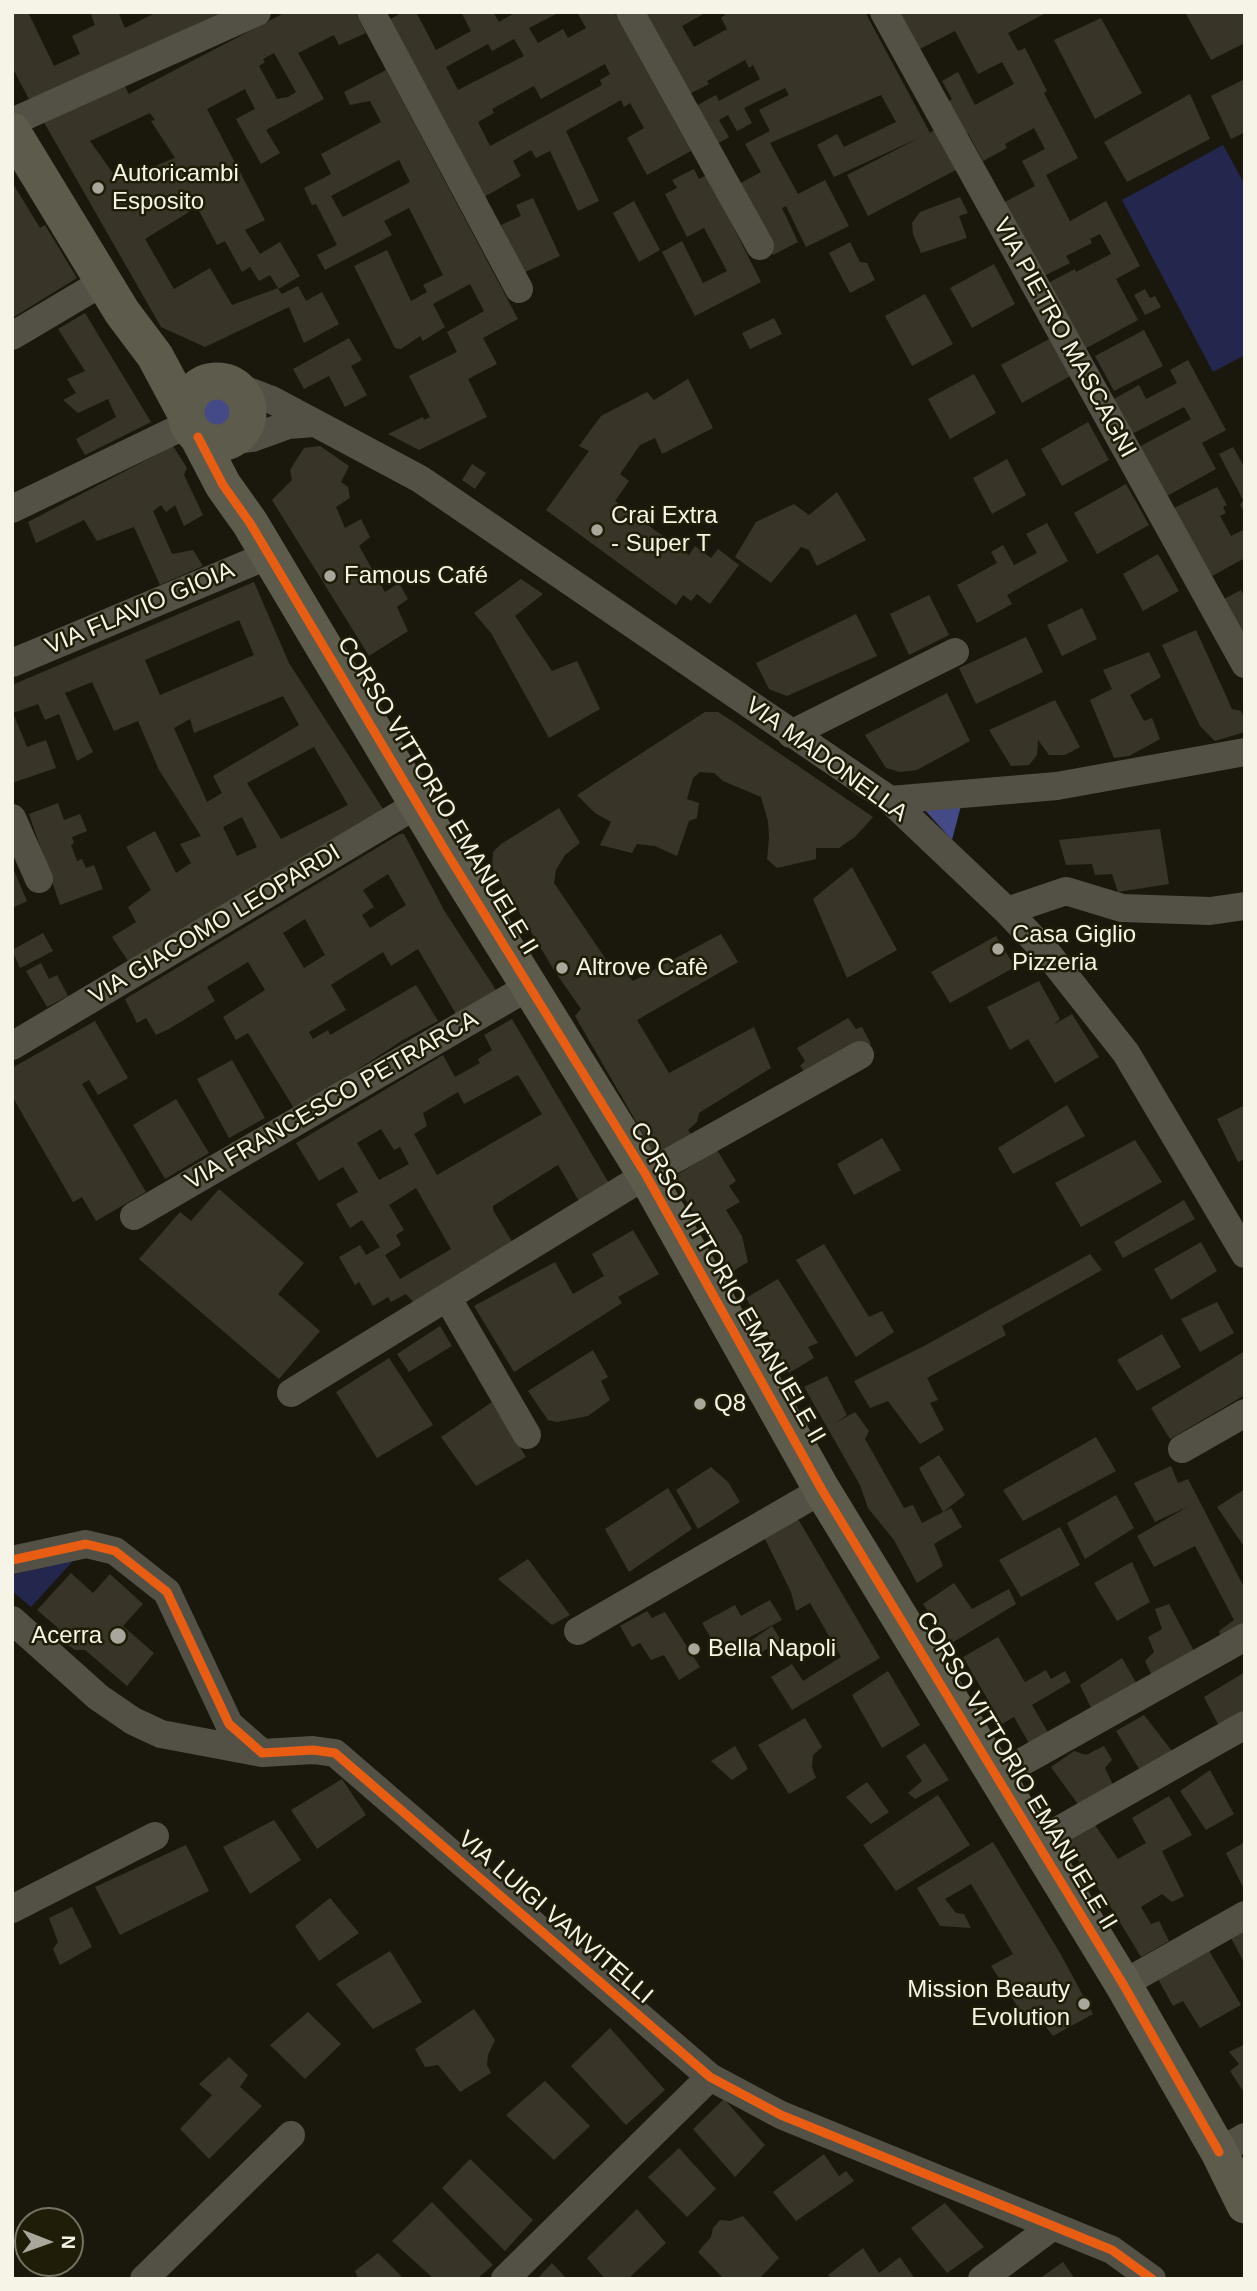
<!DOCTYPE html>
<meta charset="utf-8">
<style>
body{margin:0}
#map{position:relative;width:1257px;height:2291px;overflow:hidden;background:#1a180d;font-family:Arial,sans-serif}
canvas{display:block}
.frame{position:absolute;inset:0;border:14px solid #f6f4e7;pointer-events:none}
.north{position:absolute;left:14px;top:2207px;width:70px;height:70px;box-sizing:border-box;background:#1f1c08;border:2px solid #757261;border-radius:50%;rotate:91deg;font-size:19px;font-weight:700;line-height:28px;text-align:center;color:#f6f4e7}
.north::after{content:'';display:block;margin:auto;width:24px;height:32px;background:#a9a79b;clip-path:polygon(50% 0,100% 100%,50% 72%,0 100%)}
</style>
<div id="map">
<canvas width="1257" height="2291"></canvas>
<div class="frame"></div>
<div class="north">N</div>
</div>
<script>
const context = document.querySelector('canvas').getContext('2d');
context.lineJoin = 'round';
function paint(path, color) { context.fillStyle = color; context.fill(path, 'evenodd'); }
const poly = rows => new Path2D(rows.map(r => 'M' + r).join(''));
function strokePath(path, color, width, dash) { context.strokeStyle = color; context.lineWidth = width; context.lineCap = dash ? 'butt' : 'round'; context.setLineDash(dash || []); context.stroke(path); }
function drawText(font, color, halo, rows, align = 'center') {
  context.font = font + ' Arial,sans-serif'; context.lineWidth = 5; context.setLineDash([]); context.textBaseline = 'middle'; context.strokeStyle = halo; context.fillStyle = color; for (const [text, x, y, turn = 0] of rows) {
    context.save(); context.translate(x, y); context.rotate((+turn || 0) * Math.PI / 180); context.textAlign = isNaN(turn) ? turn : align; if (halo) context.strokeText(text, 0, 0); context.fillText(text, 0, 0); context.restore();
  }
}
paint(poly([
 [1223,145,1245,185,1245,355,1213,372,1122,200],
 [69,1561,73,1561,31,1607,12,1591,12,1575]
]), '#24274d');
paint(poly([
 '200 411a17 17 0 1 1 34 0a17 17 0 1 1-34 0Z',
 [962,802,952,840,923,808]
]), '#444a86');
paint(poly([
 [12,12,28,12,54,66,80,54,72,36,95,25,91,15,97,12,118,12,125,28,157,12,222,12,30,101,12,67],
 [286,12,355,12,366,33,339,45,334,35,298,53,324,99,266,130,280,153,261,164,236,119,255,109,245,89,207,109,265,220,245,230,260,254,280,242,300,276,278,289,282,294,298,286,306,301,322,292,339,324,304,343,289,307,205,347,161,327,42,119,124,85,129,94],
 [274,53,296,92,288,97,277,99,259,66,265,62,263,59],
 [150,113,155,120,151,121,175,158,130,176,128,173,117,179,90,141],
 [197,207,217,245,225,241,242,272,250,267,259,281,270,275,278,288,232,305,210,268,174,289,145,239],
 [403,12,416,12,436,50,471,31,461,12,493,12,499,22,516,12,560,12,529,28,538,43,563,29,568,38,586,28,577,12,614,12,691,151,647,175,627,138,644,128,630,103,624,107,621,100,566,131,599,201,578,211,550,151,536,158,531,150,513,161,521,176,484,197,387,21],
 [514,39,524,56,458,90,446,67,488,44,492,51],
 [605,64,610,74,600,80,602,85,490,146,478,122,494,113,492,109,534,86,541,99],
 [642,12,707,12,682,26,694,47,727,29,721,18,725,15,723,12,865,12,930,133,934,130,956,170,868,216,847,175,921,137,834,177,817,145,837,134,844,147,896,122,881,95,770,143,798,194,825,180,849,226,806,247,786,206,782,208,798,242,773,255,735,186,761,172,745,144,770,131,759,110,789,95,785,88,744,108,752,123,737,131,728,115,719,120,729,137,717,144,696,106,716,95,719,101,760,79,753,65,749,68,745,60,707,81,709,84,689,94],
 [898,12,1048,12,1008,33,1018,51,1025,48,1047,91,1044,93,1078,158,1046,175,1070,221,1106,201,1140,266,1116,279,1138,320,1081,351,1046,284,1075,269,1076,272,1111,254,1100,234,1090,239,1092,243,1066,256,1070,263,1040,278,1001,204,1035,186,1022,161,1045,149,1034,128,1005,144,1007,148,983,161,968,133,964,135,947,102,952,99,942,81,958,72,975,105,1014,84,1002,62,978,74,955,31,914,52],
 [1185,12,1241,12,1245,19,1245,43,1211,60],
 [1101,18,1142,93,1095,119,1054,40],
 [386,70,518,319,483,338,497,364,468,379,487,417,419,450,388,434,423,417,424,420,430,417,409,376,457,352,447,332,484,311,470,284,433,304,445,327,423,341,420,336,401,349,395,348,354,266,387,250,411,301,427,292,423,285,443,275,409,208,384,221,392,235,325,270,317,255,337,245,316,204,312,205,304,188,331,174,321,154,381,122,370,101,350,105,344,92],
 [399,160,410,182,343,217,331,196],
 [1245,79,1245,132,1231,139,1211,96],
 [1190,94,1210,139,1127,182,1104,142],
 [694,169,699,179,707,175,761,282,695,316,662,252,682,241,703,283,727,271,704,228,687,237,665,194,677,188,672,180],
 [12,182,40,228,45,225,77,278,12,318],
 [960,197,968,213,959,216,967,238,921,253,913,234,912,223,920,212],
 [533,198,560,256,523,273,501,225,521,216,516,205],
 [634,201,660,250,639,262,613,213],
 [850,242,860,262,867,263,875,280,850,293,829,253],
 [994,264,1015,304,972,328,950,288],
 [1145,289,1150,298,1155,296,1161,307,1145,315,1134,295],
 [925,294,953,344,912,366,885,316],
 [85,313,151,422,85,455,76,439,116,417,108,399,78,413,63,400,76,393,67,379,85,371,58,329],
 [774,318,782,334,750,349,742,333],
 [1144,330,1163,366,1114,391,1095,356],
 [349,338,362,360,351,366,367,395,345,407,329,376,304,389,293,369],
 [1051,338,1072,375,1022,403,1001,365],
 [1188,360,1226,430,1202,443,1216,469,1167,496,1137,448,1191,419,1184,407,1130,435,1112,400,1139,385,1146,399,1177,383,1170,370],
 [974,374,996,413,950,439,928,399],
 [688,379,713,428,662,454,655,438,640,445,620,474,629,481,615,501,689,555,695,546,711,558,718,549,739,565,710,604,697,594,691,601,683,595,676,605,546,510,589,451,579,446,601,416,647,392,654,400],
 [1088,422,1109,460,1062,486,1041,449],
 [173,446,187,468,184,475,203,515,184,526,175,505,166,512,161,505,153,511,172,554,193,550,203,566,160,585,134,527,97,541,84,520,36,543,28,522],
 [320,446,349,466,341,482,348,487,350,498,336,507,345,528,361,519,370,537,359,546,385,592,399,583,408,599,397,607,408,631,369,656,272,500,292,480,290,470,304,448],
 [1233,447,1245,468,1245,514,1240,505,1243,500,1219,454],
 [1007,459,1026,495,992,514,973,478],
 [472,464,486,473,475,489,462,480],
 [1126,484,1149,525,1097,554,1074,513],
 [1217,487,1227,505,1223,507,1226,513,1220,516,1231,536,1245,529,1245,558,1212,576,1174,508],
 [837,492,866,540,817,566,809,550,801,547,771,583,735,557,756,522,794,504,809,515],
 [1047,523,1068,561,1007,595,1012,604,977,623,957,585,997,563,991,552,1003,545,1014,565,1037,553,1026,534],
 [1158,554,1179,591,1143,611,1123,574],
 [521,579,543,594,515,616,552,671,577,661,600,709,549,738,491,633,474,613],
 [254,582,289,663,383,809,128,961,112,937,136,922,128,907,151,890,126,847,155,831,176,873,191,863,180,844,201,836,159,770,138,721,114,731,92,682,65,693,93,752,77,761,59,714,45,720,38,704,13,713,27,747,46,740,56,768,12,783,12,685],
 [239,620,254,655,160,695,145,660],
 [283,696,299,725,213,776,222,793,207,802,174,728,190,719,194,733],
 [314,747,348,805,281,839,247,783],
 [242,817,257,847,237,856,223,827],
 [1241,590,1243,594,1245,593,1245,634,1241,636,1222,600],
 [929,595,949,635,909,655,890,614],
 [1082,608,1097,639,1062,656,1047,625],
 [856,614,877,656,787,696,769,689,756,663],
 [1196,630,1232,709,1241,711,1245,720,1245,732,1215,741,1200,726,1162,645],
 [1026,637,1043,672,976,704,959,668],
 [1149,652,1161,677,1130,695,1144,721,1152,718,1160,739,1129,756,1114,758,1090,700,1112,689,1103,670],
 [947,693,970,741,917,770,900,772,886,768,865,735],
 [1055,700,1080,747,1065,755,1049,755,1038,740,1037,755,1029,765,1011,766,989,730],
 [705,712,718,712,729,719,873,817,855,837,839,848,816,848,816,859,777,868,767,859,769,838,768,821,761,797,723,781,714,773,700,772,693,778,687,799,699,803,697,818,689,821,677,856,655,846,637,844,632,853,600,845,611,822,595,813,577,795],
 [58,803,64,820,80,814,87,831,72,837,74,843,71,845,77,861,82,859,86,868,94,865,103,889,60,905,29,814],
 [559,808,580,843,565,855,556,870,554,883,616,974,625,971,633,981,721,934,738,962,637,1020,669,1073,754,1027,771,1068,699,1113,697,1122,688,1130,697,1142,660,1163,575,1016,581,1009,554,970,492,867,493,852,501,844],
 [1160,829,1169,884,1118,892,1112,874,1095,875,1092,864,1066,865,1059,840],
 [400,834,404,834,445,912,496,990,456,1014,418,949,391,966,383,952,331,985,346,1010,309,1032,313,1039,328,1030,330,1035,416,985,438,1021,403,1040,295,1110,248,1033,236,1040,223,1017,265,990,248,962,207,987,215,1001,169,1029,156,1035,146,1018,137,1023,125,999],
 [388,874,406,905,370,928,362,915,374,907,363,890],
 [305,919,325,955,304,968,283,933],
 [12,866,27,901,12,908],
 [852,867,897,950,847,978,813,899],
 [43,933,53,951,20,968,12,950],
 [996,936,1015,967,950,1003,931,972],
 [41,963,49,979,57,975,68,996,47,1007,26,971],
 [1039,981,1060,1019,1053,1025,1072,1014,1099,1057,1055,1083,1028,1039,1010,1050,987,1007],
 [848,1018,856,1029,862,1027,871,1044,810,1078,800,1066,805,1061,797,1048],
 [512,1019,610,1185,580,1203,558,1165,493,1206,493,1210,514,1245,414,1303,406,1294,391,1302,388,1297,373,1306,359,1282,355,1285,339,1257,360,1245,366,1255,380,1247,362,1220,350,1228,336,1204,358,1192,343,1167,319,1181,296,1143,443,1055,455,1077,480,1063,478,1059,492,1050,484,1035],
 [518,1075,542,1114,437,1175,414,1134,427,1126,423,1113,458,1092,464,1104],
 [381,1129,394,1150,400,1147,409,1164,379,1180,357,1143],
 [416,1188,451,1249,400,1279,385,1255,401,1245,396,1235,404,1230,389,1205],
 [95,1021,128,1078,98,1095,89,1080,82,1084,146,1192,96,1221,82,1197,73,1202,12,1096,12,1068],
 [232,1060,265,1118,229,1138,197,1079],
 [176,1099,209,1153,165,1179,133,1125],
 [1067,1105,1085,1136,1013,1174,998,1148],
 [1245,1105,1245,1159,1238,1162,1217,1119],
 [882,1138,901,1170,854,1195,837,1164],
 [1135,1140,1162,1182,1081,1227,1055,1183],
 [717,1150,736,1181,729,1186,740,1202,726,1210,742,1236,748,1262,730,1273,672,1178],
 [219,1189,304,1263,278,1294,320,1331,279,1379,139,1259,180,1212,191,1221],
 [1184,1200,1195,1219,1123,1258,1114,1242],
 [633,1230,659,1274,618,1297,622,1303,514,1372,474,1306,555,1262,573,1294,604,1276,592,1254],
 [1201,1242,1217,1271,1171,1300,1154,1269],
 [824,1244,869,1317,882,1311,894,1332,856,1357,796,1260],
 [1090,1254,1102,1270,1002,1326,1006,1335,927,1378,938,1400,930,1403,944,1430,920,1444,888,1401,870,1408,854,1381,924,1346],
 [778,1279,818,1343,808,1347,814,1358,789,1373,746,1298],
 [1217,1302,1234,1333,1200,1352,1181,1319],
 [440,1326,452,1346,409,1372,397,1354],
 [1162,1334,1181,1367,1137,1391,1117,1360],
 [593,1350,608,1377,601,1381,610,1400,588,1416,557,1422,548,1420,528,1391],
 [1245,1351,1245,1395,1170,1439,1151,1408],
 [389,1358,433,1425,377,1458,336,1392],
 [827,1376,847,1415,835,1423,855,1412,869,1431,865,1439,904,1508,913,1505,922,1523,951,1508,962,1527,934,1544,943,1566,917,1583,894,1540,868,1508,860,1485,804,1387],
 [492,1402,526,1457,476,1486,441,1437],
 [1096,1437,1116,1471,1023,1521,1003,1490],
 [939,1455,965,1495,943,1512,919,1468],
 [1171,1466,1178,1483,1188,1479,1245,1589,1245,1633,1223,1645,1219,1631,1234,1620,1195,1546,1154,1567,1137,1536,1189,1506,1155,1522,1134,1483],
 [711,1467,728,1482,740,1502,698,1529,676,1490],
 [668,1488,692,1529,629,1572,605,1529],
 [1245,1489,1245,1548,1217,1507],
 [1116,1495,1134,1528,1085,1559,1067,1523],
 [798,1519,880,1658,792,1710,771,1677,792,1664,803,1681,841,1657,810,1603,796,1611,791,1592,764,1537],
 [1060,1527,1080,1565,1021,1597,999,1560],
 [528,1559,570,1615,552,1625,498,1579],
 [1132,1562,1150,1602,1117,1621,1094,1583],
 [71,1573,93,1593,110,1574,143,1604,123,1626,154,1653,127,1686,85,1650,75,1650,65,1643,58,1628,37,1610],
 [954,1583,972,1609,1009,1589,1016,1604,950,1644,923,1604],
 [770,1600,782,1620,720,1653,702,1623,735,1605,741,1616],
 [1169,1604,1196,1655,1154,1680,1145,1661,1154,1652,1148,1637,1162,1629,1155,1609],
 [647,1611,652,1618,665,1612,700,1667,679,1680,664,1655,651,1660,640,1643,632,1647,620,1626],
 [772,1626,781,1640,762,1652,752,1640],
 [998,1637,1025,1682,1046,1670,1051,1679,1065,1671,1071,1682,1032,1705,1049,1734,1030,1745,1014,1717,1002,1724,963,1657],
 [1122,1658,1138,1686,1093,1712,1080,1685],
 [888,1671,920,1725,882,1748,852,1695],
 [1245,1672,1245,1715,1221,1730,1204,1697],
 [1144,1715,1175,1755,1146,1780,1116,1731],
 [805,1718,822,1747,813,1755,812,1767,816,1778,789,1794,758,1745],
 [925,1743,949,1780,915,1799,908,1793,922,1781,906,1756],
 [735,1746,748,1769,732,1780,711,1761],
 [1104,1746,1112,1760,1105,1768,1114,1787,1080,1807,1051,1767,1074,1751,1086,1755],
 [1210,1770,1234,1814,1206,1830,1180,1791],
 [342,1779,366,1815,317,1849,291,1810],
 [867,1782,889,1812,871,1824,846,1797],
 [938,1795,970,1845,896,1891,863,1845],
 [1169,1796,1192,1835,1162,1851,1184,1896,1172,1902,1162,1894,1141,1907,1151,1924,1159,1921,1169,1941,1141,1957,1107,1901,1064,1840,1093,1822,1118,1859,1146,1843,1132,1818],
 [274,1820,301,1860,250,1894,223,1847],
 [993,1842,1060,1953,1093,2014,1053,2036,1034,2012,1021,2012,991,1966,1013,1954,971,1884,945,1899,956,1913,964,1914,971,1928,940,1926,917,1888],
 [1245,1842,1245,1886,1243,1887,1226,1853],
 [186,1845,209,1891,120,1935,95,1887],
 [330,1898,359,1933,319,1961,295,1926],
 [72,1907,92,1947,60,1965,53,1949,58,1942,49,1918],
 [1245,1930,1245,1964,1231,1938],
 [1208,1949,1241,2005,1200,2028,1183,2001,1173,2006,1158,1979],
 [390,1951,422,2002,373,2029,336,1984],
 [474,2009,495,2040,488,2055,487,2065,491,2073,460,2092,438,2065,425,2067,415,2049],
 [308,2012,341,2044,305,2079,270,2045],
 [610,2028,665,2090,626,2125,571,2066],
 [1245,2044,1245,2094,1230,2071,1239,2064,1229,2052],
 [229,2057,248,2075,240,2087,262,2106,209,2159,180,2129,212,2095,199,2084],
 [545,2081,590,2126,554,2160,506,2115],
 [724,2099,765,2145,735,2177,693,2129],
 [679,2148,716,2189,687,2217,648,2177],
 [824,2154,839,2176,846,2171,854,2181,796,2221,773,2192],
 [470,2159,533,2220,505,2251,442,2188],
 [432,2202,493,2265,477,2279,434,2279,392,2241],
 [945,2203,984,2247,947,2273,911,2228],
 [637,2209,666,2243,628,2279,605,2279,587,2258],
 [743,2216,779,2258,759,2279,724,2279,698,2252,711,2237,713,2228,720,2220,730,2221],
 [863,2248,879,2273,900,2257,915,2279,831,2279,828,2275],
 [378,2253,404,2279,358,2279,355,2271],
 [1063,2262,1075,2279,1039,2279],
 [552,2263,567,2279,537,2279]
]), '#383528');
strokePath(poly([
 [371,12,519,289],
 [630,12,760,246],
 [884,12,1245,664],
 [12,122,257,12],
 [12,336,103,282],
 [235,386,272,400,420,479,890,800,1007,911,1048,954,1126,1053,1245,1254],
 [230,441,252,438,288,425,314,423],
 [12,509,188,424],
 [12,663,269,555],
 [791,734,955,652],
 [890,800,1057,786,1245,752],
 [12,818,39,879],
 [1007,911,1066,891,1122,908,1210,911,1245,906],
 [12,1046,418,804],
 [134,1216,530,986],
 [447,1297,527,1435],
 [291,1393,646,1175,860,1055],
 [1182,1449,1245,1413],
 [12,1560,86,1544,115,1551,167,1592,229,1724,262,1753,313,1750,335,1753,710,2077,781,2115,1112,2250,1152,2279],
 [12,1620,98,1697,133,1721,161,1734,262,1753],
 [578,1631,822,1490],
 [997,1776,1245,1637],
 [1036,1843,1245,1725],
 [12,1909,155,1836],
 [1123,1984,1245,1915],
 [1219,2152,1245,2137],
 [144,2279,291,2135],
 [505,2279,710,2077],
 [982,2279,1053,2226]
]), '#535146', 28);
strokePath(poly([
 [12,131,122,312,155,356,186,414],
 '186 412a31 31 0 1 1 62 0a31 31 0 1 1-62 0Z',
 [198,437,223,485,250,523,443,847,646,1175,822,1490,1123,1984,1219,2152,1245,2205]
]), '#5d5b4c', 37);
strokePath(poly([
 [198,437,223,485,250,523,443,847,646,1175,822,1490,1123,1984,1219,2152],
 [12,1560,86,1544,115,1551,167,1592,229,1724,262,1753,313,1750,335,1753,710,2077,781,2115,1112,2250,1152,2279]
]), '#e95d12', 9);
for (const [x, y, r, color] of [
 [98,188,7,"#a9a79b"],
 [597,530,7,"#a9a79b"],
 [330,576,7,"#a9a79b"],
 [998,949,7,"#a9a79b"],
 [562,968,7,"#a9a79b"],
 [700,1404,7,"#a9a79b"],
 [118,1636,9,"#a9a79b"],
 [694,1649,7,"#a9a79b"],
 [1084,2004,7,"#a9a79b"]
]) { const dot = new Path2D(); dot.arc(x, y, r, 0, 2 * Math.PI); context.fillStyle = color; context.fill(dot); strokePath(dot, '#1f1c08', 2.5); }
drawText('24px', '#f6f4e7', '#1f1c08', [
 ["Autoricambi",112,174],
 ["Esposito",112,202],
 ["Crai Extra",611,516],
 ["- Super T",611,544],
 ["Famous Café",344,576],
 ["Casa Giglio",1012,935],
 ["Pizzeria",1012,963],
 ["Altrove Cafè",576,968],
 ["Q8",714,1404],
 ["Acerra",102,1636,"right"],
 ["Bella Napoli",708,1649],
 ["Mission Beauty",1070,1990,"right"],
 ["Evolution",1070,2018,"right"]
], 'left');
drawText('24px', '#f6f4e7', '#1f1c08', [
 ["VIA PIETRO MASCAGNI",1064,338,61],
 ["VIA FLAVIO GIOIA",140,609,-23],
 ["VIA MADONELLA",826,760,36],
 ["CORSO VITTORIO EMANUELE II",437,796,59],
 ["VIA GIACOMO LEOPARDI",215,925,-31],
 ["VIA FRANCESCO PETRARCA",332,1101,-30],
 ["CORSO VITTORIO EMANUELE II",727,1283,60],
 ["CORSO VITTORIO EMANUELE II",1016,1771,59],
 ["VIA LUIGI VANVITELLI",555,1918,41]
]);
</script>
